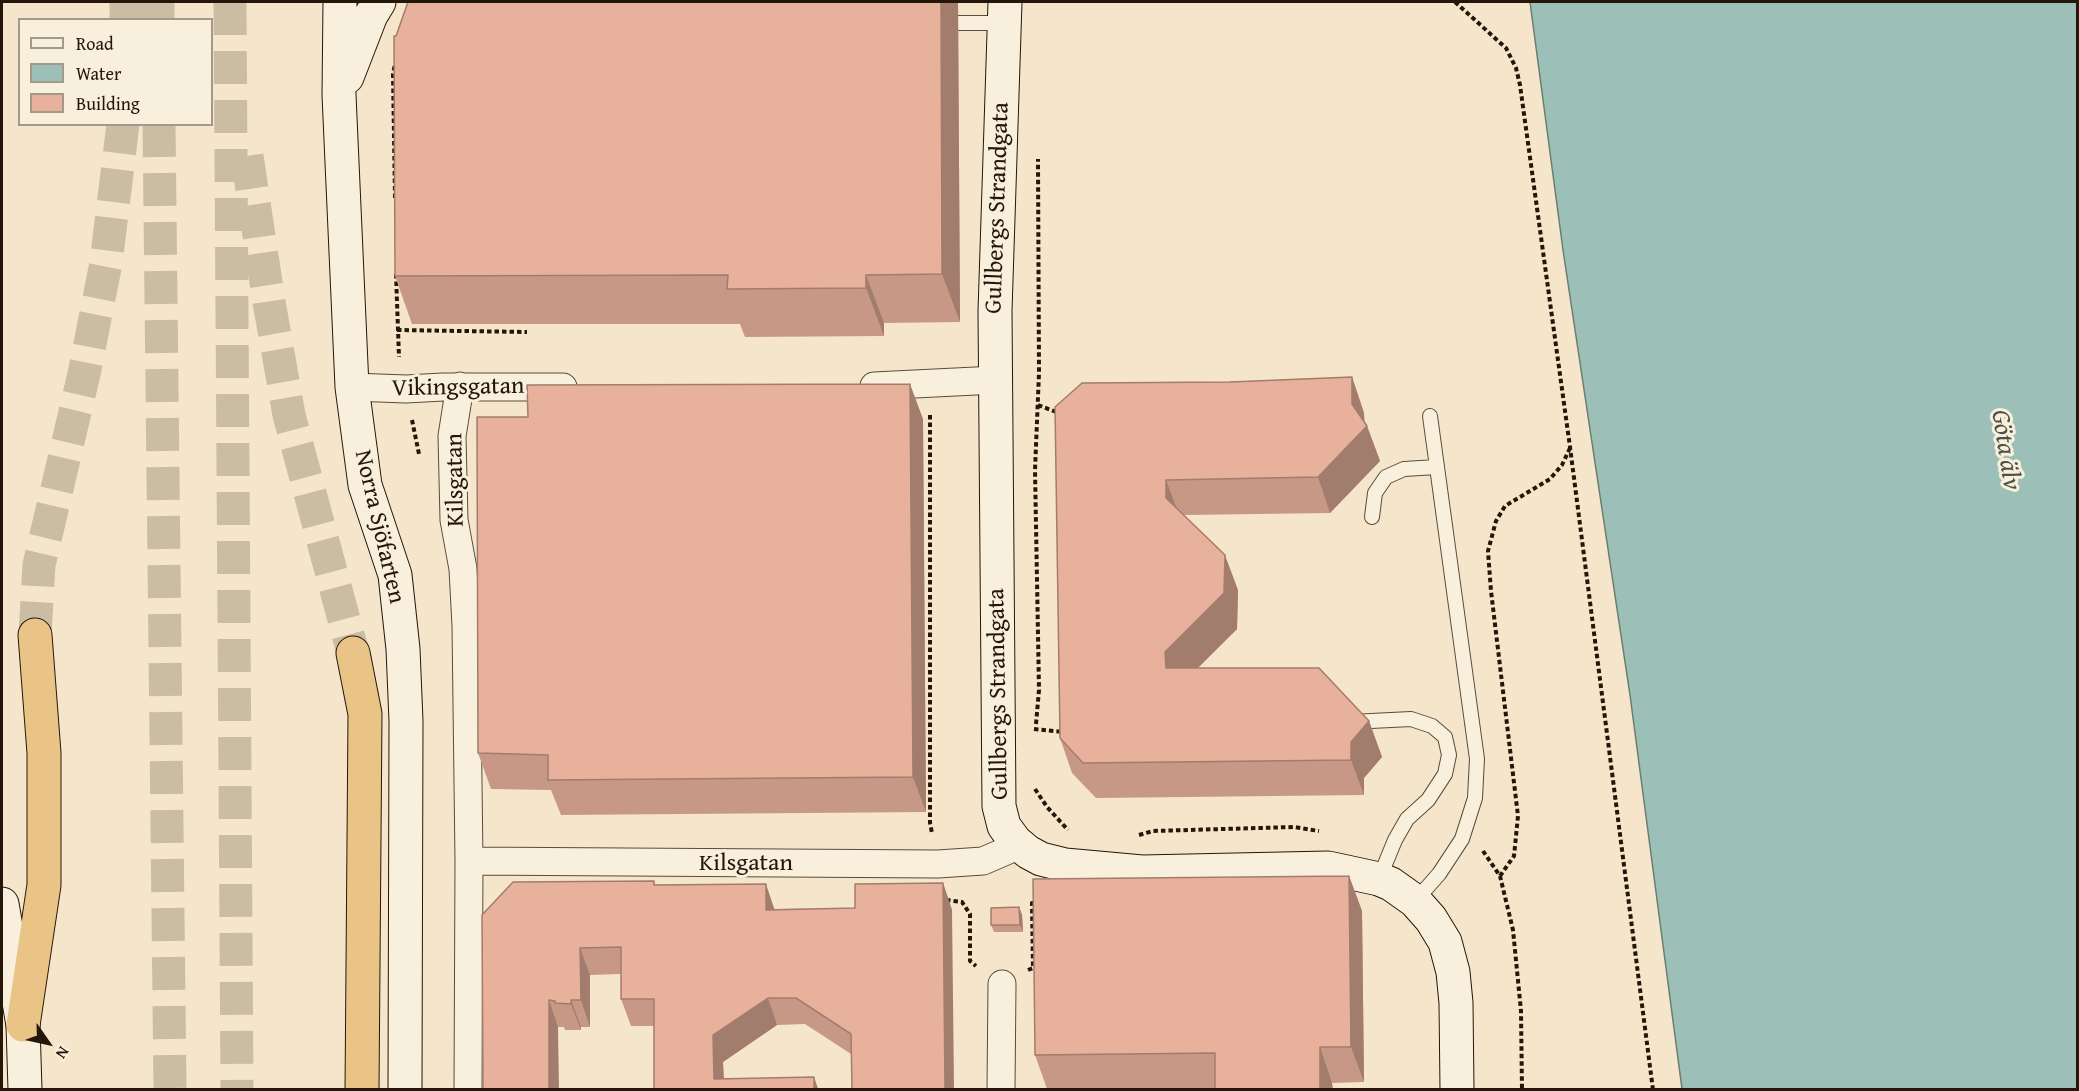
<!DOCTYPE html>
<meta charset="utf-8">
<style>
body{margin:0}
#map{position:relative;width:2079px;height:1091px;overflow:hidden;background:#f5e6cb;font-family:"Gentium Book Plus",serif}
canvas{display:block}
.frame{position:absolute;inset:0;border:3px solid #241709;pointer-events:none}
.legend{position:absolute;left:18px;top:18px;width:195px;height:108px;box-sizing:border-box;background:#f8efdd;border:2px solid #a39988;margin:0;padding:8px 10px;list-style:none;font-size:18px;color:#241709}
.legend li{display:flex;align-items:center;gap:12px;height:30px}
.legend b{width:30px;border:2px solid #a39988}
.north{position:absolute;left:18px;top:1013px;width:60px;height:60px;-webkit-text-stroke:4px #f8efdd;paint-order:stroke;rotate:124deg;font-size:16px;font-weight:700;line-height:24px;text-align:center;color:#241709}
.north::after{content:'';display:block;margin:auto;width:21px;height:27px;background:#241709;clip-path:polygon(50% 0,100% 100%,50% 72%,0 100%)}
</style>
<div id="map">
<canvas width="2079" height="1091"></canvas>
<div class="frame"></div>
<ul class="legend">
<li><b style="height:8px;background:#f8efdd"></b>Road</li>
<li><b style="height:16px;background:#9cc0b7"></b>Water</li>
<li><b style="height:16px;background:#e8b19c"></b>Building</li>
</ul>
<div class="north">N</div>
</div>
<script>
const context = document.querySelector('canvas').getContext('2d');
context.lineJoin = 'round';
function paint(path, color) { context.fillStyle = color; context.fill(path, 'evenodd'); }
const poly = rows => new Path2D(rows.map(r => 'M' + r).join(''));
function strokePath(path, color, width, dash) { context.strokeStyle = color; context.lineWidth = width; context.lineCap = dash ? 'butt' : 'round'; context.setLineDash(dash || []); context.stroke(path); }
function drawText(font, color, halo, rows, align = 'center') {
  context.font = font + ' "Gentium Book Plus",serif'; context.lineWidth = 6; context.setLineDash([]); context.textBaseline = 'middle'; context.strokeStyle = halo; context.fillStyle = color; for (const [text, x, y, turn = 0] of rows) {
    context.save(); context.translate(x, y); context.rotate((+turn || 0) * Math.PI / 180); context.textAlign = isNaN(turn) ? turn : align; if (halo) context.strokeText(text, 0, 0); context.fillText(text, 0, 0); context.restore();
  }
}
const water = poly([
 [1530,2,2077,2,2077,1089,1682,1089,1630,695,1563,250,1530,2]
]);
paint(water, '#9cc0b7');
strokePath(water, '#6c7c71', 1.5);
strokePath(poly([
 [158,2,158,20],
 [230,2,237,1090],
 [126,20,126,2],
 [159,124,170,1090],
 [247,156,269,302,289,415,353,653],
 [35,635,39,565,84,374,106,263,123,124]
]), '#cbbda4', 33, [33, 16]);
const lane = poly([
 [958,23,1004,23],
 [1372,517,1375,493,1386,477,1404,469,1437,467],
 [1351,722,1411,719,1432,726,1445,737,1449,755,1445,774,1428,800,1407,819,1395,840,1379,879],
 [1415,901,1439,874,1462,839,1475,798,1477,759,1430,416]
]);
const street = poly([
 [460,386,452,436,454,520,463,569,466,626,469,861,468,1090],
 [874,386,996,380],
 [352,387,406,389,443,387,563,387],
 [469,861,938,864,983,861,1020,845],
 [1001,1090,1002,984]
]);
const secondary = poly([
 [340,2,339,95,352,387,365,485,395,575,403,649,406,721,405,1090],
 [1005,2,995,311,999,806,1004,826,1015,841,1028,852,1041,859,1065,865,1142,872,1328,868,1379,879,1391,884,1415,901,1431,919,1445,942,1453,972,1456,1003,1457,1090],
 [347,77,371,15,379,2],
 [2,904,23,1025,25,1090]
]);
const highway = poly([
 [353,653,365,714,362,1090],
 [23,1025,44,885,44,753,35,635]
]);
strokePath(lane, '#584b3a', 16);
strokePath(street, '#584b3a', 29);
strokePath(secondary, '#241709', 35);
strokePath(highway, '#241709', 35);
strokePath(poly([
 [1455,2,1506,48,1516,68,1520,85,1570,447,1653,1090],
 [395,198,393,74,395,64],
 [396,274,399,357],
 [397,330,527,332],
 [1038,405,1059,413],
 [930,415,930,823,932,833],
 [412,420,419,454],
 [1036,724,1039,690,1035,470,1039,373,1038,159],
 [1034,729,1063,732],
 [1035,789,1047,807,1068,830],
 [1139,835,1153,831,1294,827,1319,831],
 [1483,851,1500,876,1513,930,1521,1011,1522,1090],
 [1500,876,1514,856,1518,816,1491,591,1488,551,1496,521,1505,506,1550,479,1562,465,1570,448],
 [946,900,962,902,970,914,970,961,976,966],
 [1028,970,1033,968,1032,903,1038,903]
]), '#241709', 4, [4.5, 3]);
strokePath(lane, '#f8efdd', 14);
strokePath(street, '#f8efdd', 27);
strokePath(secondary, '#f8efdd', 33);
strokePath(highway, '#eac386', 33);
paint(poly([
 [408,2,958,2,960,322,884,323,884,336,745,337,740,324,412,324,395,276,396,36],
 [1352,377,1364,413,1364,422,1367,426,1380,461,1330,513,1184,515,1238,590,1237,629,1197,668,1369,721,1382,757,1364,778,1364,795,1096,798,1072,773,1060,738,1055,407,1230,382],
 [923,419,926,812,561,815,551,790,491,789,478,753],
 [1349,876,1362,911,1364,1082,1332,1083,1215,1089,1047,1089,1035,1055],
 [654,881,655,885,775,909,855,908,943,883,952,910,851,1054,805,1024,777,1025,723,1062,724,1079,814,1077,818,1089,654,1089,654,1026,631,1026,621,999,621,974,590,975,590,1027,581,1027,581,1030,565,1030,564,1027,558,1027,482,915],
 [1019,907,1022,915,1023,932,994,932,991,925]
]), '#c89886');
paint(poly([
 [941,2,958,2,960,322,942,274],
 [866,275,884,323,884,336,866,288],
 [1352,377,1364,413,1365,429,1367,426,1380,461,1330,513,1318,477,1352,404],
 [910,384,923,419,926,812,913,777],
 [1166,480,1179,515,1166,498],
 [1225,555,1238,590,1237,629,1178,688,1166,668,1165,652],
 [1369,721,1382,757,1364,778,1364,795,1351,760,1351,742],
 [1349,876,1362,911,1364,1082,1351,1047],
 [943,883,952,910,954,1089,945,1089],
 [766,884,775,911,766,910],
 [1019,907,1022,915,1023,932,1020,925],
 [580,948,590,975,590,1027,581,1000],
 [768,998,777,1025,723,1062,724,1089,714,1079,713,1035],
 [549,1000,558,1027,559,1089,549,1089],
 [571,1000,581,1027,581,1030,571,1004],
 [1320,1047,1332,1083,1333,1089,1320,1089],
 [814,1077,818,1089,814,1089]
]), '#a27c6d');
const building = poly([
 [408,2,941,2,942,274,866,275,866,288,727,289,728,275,395,276,394,36,396,36,408,2],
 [1352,377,1352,404,1367,426,1318,477,1166,480,1166,498,1225,555,1224,593,1165,652,1166,668,1319,668,1369,721,1351,742,1351,760,1083,763,1060,738,1055,407,1082,383,1230,382,1352,377],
 [910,384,913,777,548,780,548,755,478,753,477,417,528,417,527,385,910,384],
 [1349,876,1351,1047,1320,1047,1320,1089,1215,1089,1215,1053,1035,1055,1033,879,1349,876],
 [654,881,654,885,766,884,766,910,855,908,855,884,943,883,945,1089,852,1089,851,1034,796,998,768,998,713,1035,714,1079,814,1077,814,1089,654,1089,654,999,621,999,621,947,580,948,581,1000,571,1000,571,1004,555,1003,555,1001,549,1000,549,1089,483,1089,482,915,513,882,654,881],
 [1019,907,1020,925,991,925,991,908,1019,907]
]);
paint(building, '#e8b19c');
strokePath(building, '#a27c6d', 1.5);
drawText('24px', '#241709', '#f8efdd', [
 ["Gullbergs Strandgata",998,208,-88],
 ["Vikingsgatan",458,388,-1],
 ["Kilsgatan",456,480,-91],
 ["Norra Sjöfarten",379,527,77],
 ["Gullbergs Strandgata",999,694,-91],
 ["Kilsgatan",746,864]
]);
drawText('italic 26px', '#4e5246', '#f8efdd', [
 ["Göta älv",2005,450,81]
]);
</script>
